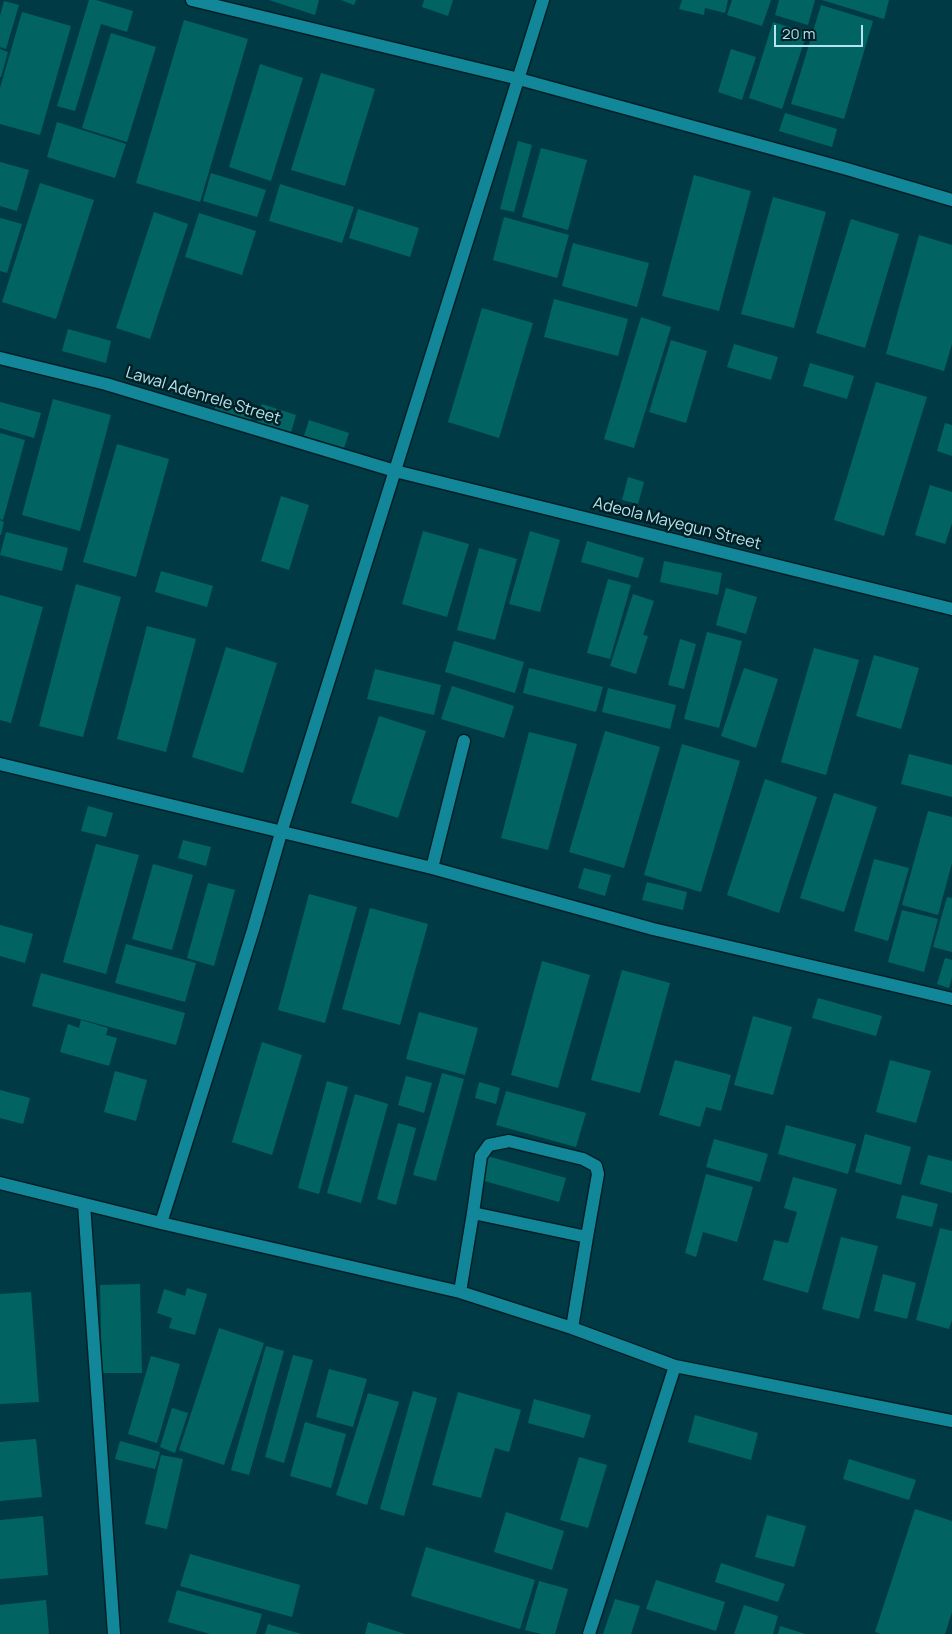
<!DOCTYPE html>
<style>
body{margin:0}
#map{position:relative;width:952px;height:1634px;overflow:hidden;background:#003b45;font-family:Manrope,sans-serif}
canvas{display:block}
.scale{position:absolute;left:774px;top:25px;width:89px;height:22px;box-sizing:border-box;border:2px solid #b6e3ed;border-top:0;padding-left:6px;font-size:15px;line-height:18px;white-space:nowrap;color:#b6e3ed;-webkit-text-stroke:4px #002026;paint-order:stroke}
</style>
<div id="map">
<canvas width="952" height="1634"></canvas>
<div class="scale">20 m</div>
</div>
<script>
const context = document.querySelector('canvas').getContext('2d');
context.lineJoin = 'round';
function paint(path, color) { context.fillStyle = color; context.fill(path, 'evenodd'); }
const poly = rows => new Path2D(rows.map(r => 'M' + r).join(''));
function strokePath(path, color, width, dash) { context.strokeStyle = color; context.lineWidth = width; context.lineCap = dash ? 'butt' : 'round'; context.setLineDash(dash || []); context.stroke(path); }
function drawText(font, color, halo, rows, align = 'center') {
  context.font = font + ' Manrope,sans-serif'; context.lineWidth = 5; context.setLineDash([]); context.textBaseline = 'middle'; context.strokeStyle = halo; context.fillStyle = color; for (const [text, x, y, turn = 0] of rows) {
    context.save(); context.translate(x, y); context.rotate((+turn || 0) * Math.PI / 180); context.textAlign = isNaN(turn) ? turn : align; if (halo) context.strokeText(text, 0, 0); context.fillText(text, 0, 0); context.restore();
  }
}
paint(poly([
 [89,0,96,0,133,11,127,32,101,24,75,111,57,106],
 [269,0,319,0,315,15],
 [341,0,356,0,354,5],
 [424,0,453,0,448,16,422,7],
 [682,0,728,0,725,13,705,8,704,15,679,9],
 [732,0,771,0,762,26,727,15],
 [779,0,815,0,808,25,775,15],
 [822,0,889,0,884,19],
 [4,1,19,5,6,49,0,47,0,16],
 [821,5,873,21,844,119,791,104],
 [22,12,71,26,40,135,0,124,0,88],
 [184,20,248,39,200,202,136,183],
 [773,22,807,33,782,109,749,98],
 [111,33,156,47,127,142,82,128],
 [0,49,8,52,1,77,0,77],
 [731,49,756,57,742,100,718,92],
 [260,64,303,78,271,181,229,167],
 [321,73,375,89,345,186,291,170],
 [785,113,837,129,832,147,779,131],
 [57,122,126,144,115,178,47,157],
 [518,141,532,145,514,212,500,209],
 [541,148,587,160,568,230,522,217],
 [0,162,29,170,17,211,0,206],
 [211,173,266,190,257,217,203,201],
 [694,175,751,191,719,311,662,296],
 [40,183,94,200,56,319,2,302],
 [280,184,354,207,342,243,269,221],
 [773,197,826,212,794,328,741,314],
 [358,209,419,228,410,257,349,238],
 [154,212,188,224,150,339,116,328],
 [199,213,256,231,242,275,185,257],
 [504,217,569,235,557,278,493,260],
 [0,218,22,224,7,273,0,271],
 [851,219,899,234,865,348,816,333],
 [919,235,952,245,952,344,944,371,886,354],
 [573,243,649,263,637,307,562,286],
 [554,299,628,319,618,356,544,337],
 [482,308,533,323,499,438,448,422],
 [641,317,671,327,634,448,604,439],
 [68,329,111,341,106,363,62,351],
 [671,340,707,351,686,423,649,412],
 [734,344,778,357,771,380,727,367],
 [810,363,854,376,847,399,803,386],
 [876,382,927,397,884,536,834,520],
 [219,396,255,407,249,425,213,414],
 [53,399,111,415,80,531,22,515],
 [0,402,41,413,34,438,0,428],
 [262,404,296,415,290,436,256,425],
 [309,420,349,433,344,448,304,436],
 [945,423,952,425,952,456,937,451],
 [0,433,25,440,3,520,0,519],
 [117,444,169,459,136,577,83,562],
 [628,477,644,482,638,504,622,500],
 [930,485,952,492,952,523,945,544,915,535],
 [281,496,309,505,289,570,261,561],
 [0,520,4,522,1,535,0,535],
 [423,531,469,544,447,617,402,604],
 [530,531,560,540,540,612,509,604],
 [6,532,68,548,62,571,0,555],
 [587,541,644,558,638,578,581,562],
 [479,548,517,559,495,640,457,630],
 [664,561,722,573,718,595,660,582],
 [161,571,213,586,207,607,155,592],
 [608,579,631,585,610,659,587,653],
 [76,584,121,597,83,737,39,726],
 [726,588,757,597,746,634,716,625],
 [633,594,654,601,643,635,648,636,636,674,610,666],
 [0,595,43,607,11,723,0,720],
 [147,626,196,639,166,752,117,739],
 [707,632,742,641,719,728,684,719],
 [680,639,696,644,684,689,668,685],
 [454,641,524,662,515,693,445,672],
 [226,647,277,663,243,773,192,757],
 [814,648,859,660,826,775,781,762],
 [874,655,919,668,901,729,856,716],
 [529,668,603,687,596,712,523,693],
 [744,668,778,679,756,748,721,736],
 [375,669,441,685,434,715,367,699],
 [452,686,514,706,504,738,441,719],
 [608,688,676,705,670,729,602,712],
 [379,716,426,731,398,818,351,803],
 [605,731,660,747,624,868,569,852],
 [529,732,577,744,548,850,501,838],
 [682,744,740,761,701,892,644,875],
 [909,754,952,765,952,797,901,784],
 [765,779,817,797,779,913,727,895],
 [834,793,877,807,844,912,800,898],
 [88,806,113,813,106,837,81,831],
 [928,811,952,817,952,863,938,915,902,905],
 [183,840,211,847,206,866,178,858],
 [96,844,139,855,106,974,63,962],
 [874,859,909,868,888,941,854,931],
 [153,864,193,875,172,950,132,939],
 [584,868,611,875,605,896,578,888],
 [647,882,687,892,683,910,642,900],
 [208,883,235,890,214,966,187,958],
 [309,894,357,907,325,1023,278,1010],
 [947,897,952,898,952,952,933,947],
 [370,908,428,924,400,1025,342,1009],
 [902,910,938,919,924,972,888,962],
 [0,925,33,934,25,963,0,956],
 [126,944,196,963,185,1002,115,983],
 [945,958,952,960,952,977,949,988,937,984],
 [542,961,590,975,558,1088,511,1075],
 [622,970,670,983,640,1093,591,1080],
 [41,973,185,1013,176,1045,32,1006],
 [818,998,882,1016,876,1036,812,1018],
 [419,1012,478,1028,465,1075,406,1059],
 [753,1016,792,1027,773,1095,734,1085],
 [81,1020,108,1028,106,1035,117,1038,109,1066,60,1052,68,1024,79,1028],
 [262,1042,302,1055,272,1155,232,1142],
 [675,1060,731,1075,721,1111,706,1107,700,1127,659,1115],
 [890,1060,931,1071,916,1123,876,1112],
 [115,1071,147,1080,136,1121,104,1112],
 [442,1073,464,1079,436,1181,413,1175],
 [406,1076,432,1083,424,1113,398,1105],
 [327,1081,348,1087,319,1194,298,1188],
 [479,1082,500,1088,496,1104,475,1098],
 [0,1090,30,1098,23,1124,0,1118],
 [506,1091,586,1113,576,1147,496,1125],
 [355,1094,388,1104,361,1203,327,1193],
 [398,1123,416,1128,396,1205,377,1199],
 [786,1125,856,1144,848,1174,778,1154],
 [865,1134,911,1147,901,1185,855,1172],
 [714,1139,768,1154,760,1182,706,1167],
 [928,1155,952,1161,952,1193,920,1184],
 [487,1156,566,1178,559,1202,481,1180],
 [706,1174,753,1187,737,1242,703,1232,696,1257,685,1253],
 [793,1177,837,1189,808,1293,763,1280,774,1240,788,1243,797,1212,784,1208],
 [902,1195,938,1204,932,1227,896,1218],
 [940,1228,952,1231,952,1320,949,1329,916,1320],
 [841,1237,878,1246,859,1319,822,1309],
 [883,1274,916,1283,907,1319,874,1311],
 [140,1284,142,1373,102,1373,100,1285],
 [187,1288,207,1294,195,1335,169,1328,172,1318,157,1313,164,1289,185,1296],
 [31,1292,39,1402,0,1404,0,1294],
 [219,1328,264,1343,224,1465,179,1450],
 [266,1346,284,1351,249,1475,231,1470],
 [293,1355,313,1360,284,1463,265,1457],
 [151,1356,180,1364,157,1443,128,1434],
 [329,1369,367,1379,353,1427,316,1417],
 [413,1391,437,1398,404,1516,380,1509],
 [458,1392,521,1410,509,1452,495,1448,481,1498,432,1485],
 [368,1393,399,1402,367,1505,336,1495],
 [534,1399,591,1415,584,1438,528,1423],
 [172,1408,188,1413,175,1453,160,1447],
 [695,1415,758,1433,751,1460,688,1442],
 [305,1422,346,1434,331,1488,290,1476],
 [36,1439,42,1497,0,1501,0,1442],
 [120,1441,160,1452,155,1469,115,1459],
 [161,1455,183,1459,167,1529,145,1524],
 [579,1457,607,1465,588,1528,560,1520],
 [849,1459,916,1480,909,1500,843,1479],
 [915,1509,952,1521,952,1612,945,1634,881,1634,875,1632],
 [506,1512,564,1531,552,1570,494,1552],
 [767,1515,806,1526,794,1567,755,1557],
 [43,1516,48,1575,0,1579,0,1520],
 [426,1547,535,1580,520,1629,411,1596],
 [190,1554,300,1585,292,1617,180,1586],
 [721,1563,785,1584,778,1602,715,1582],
 [656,1580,725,1602,716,1631,646,1609],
 [539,1581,568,1589,555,1634,541,1634,525,1630],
 [177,1590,262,1614,256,1634,210,1634,168,1622],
 [615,1599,640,1606,631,1634,603,1634],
 [46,1600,49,1634,0,1634,0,1605],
 [744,1605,778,1616,773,1634,734,1634],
 [368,1622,405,1634,365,1634],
 [268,1624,301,1634,265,1634],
 [780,1626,805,1634,778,1634]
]), '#026462');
const minor = poly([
 [192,0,519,79,847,169,952,200],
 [0,358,106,384,395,471,952,609],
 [0,764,432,868,653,929,952,999],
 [432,868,464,741],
 [0,1183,161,1223,460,1292,572,1328,675,1366,952,1421],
 [84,1204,114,1634],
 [473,1213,481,1156,489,1145,509,1141,583,1159,596,1166,598,1174,587,1237],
 [161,1223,253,930,281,833,543,0],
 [460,1292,473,1213,587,1237,572,1328],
 [589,1634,675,1366]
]);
strokePath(minor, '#002026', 15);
strokePath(minor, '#12879a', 12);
drawText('16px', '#b6e3ed', '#002026', [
 ["Lawal Adenrele Street",203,396,17],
 ["Adeola Mayegun Street",677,524,14]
]);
</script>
